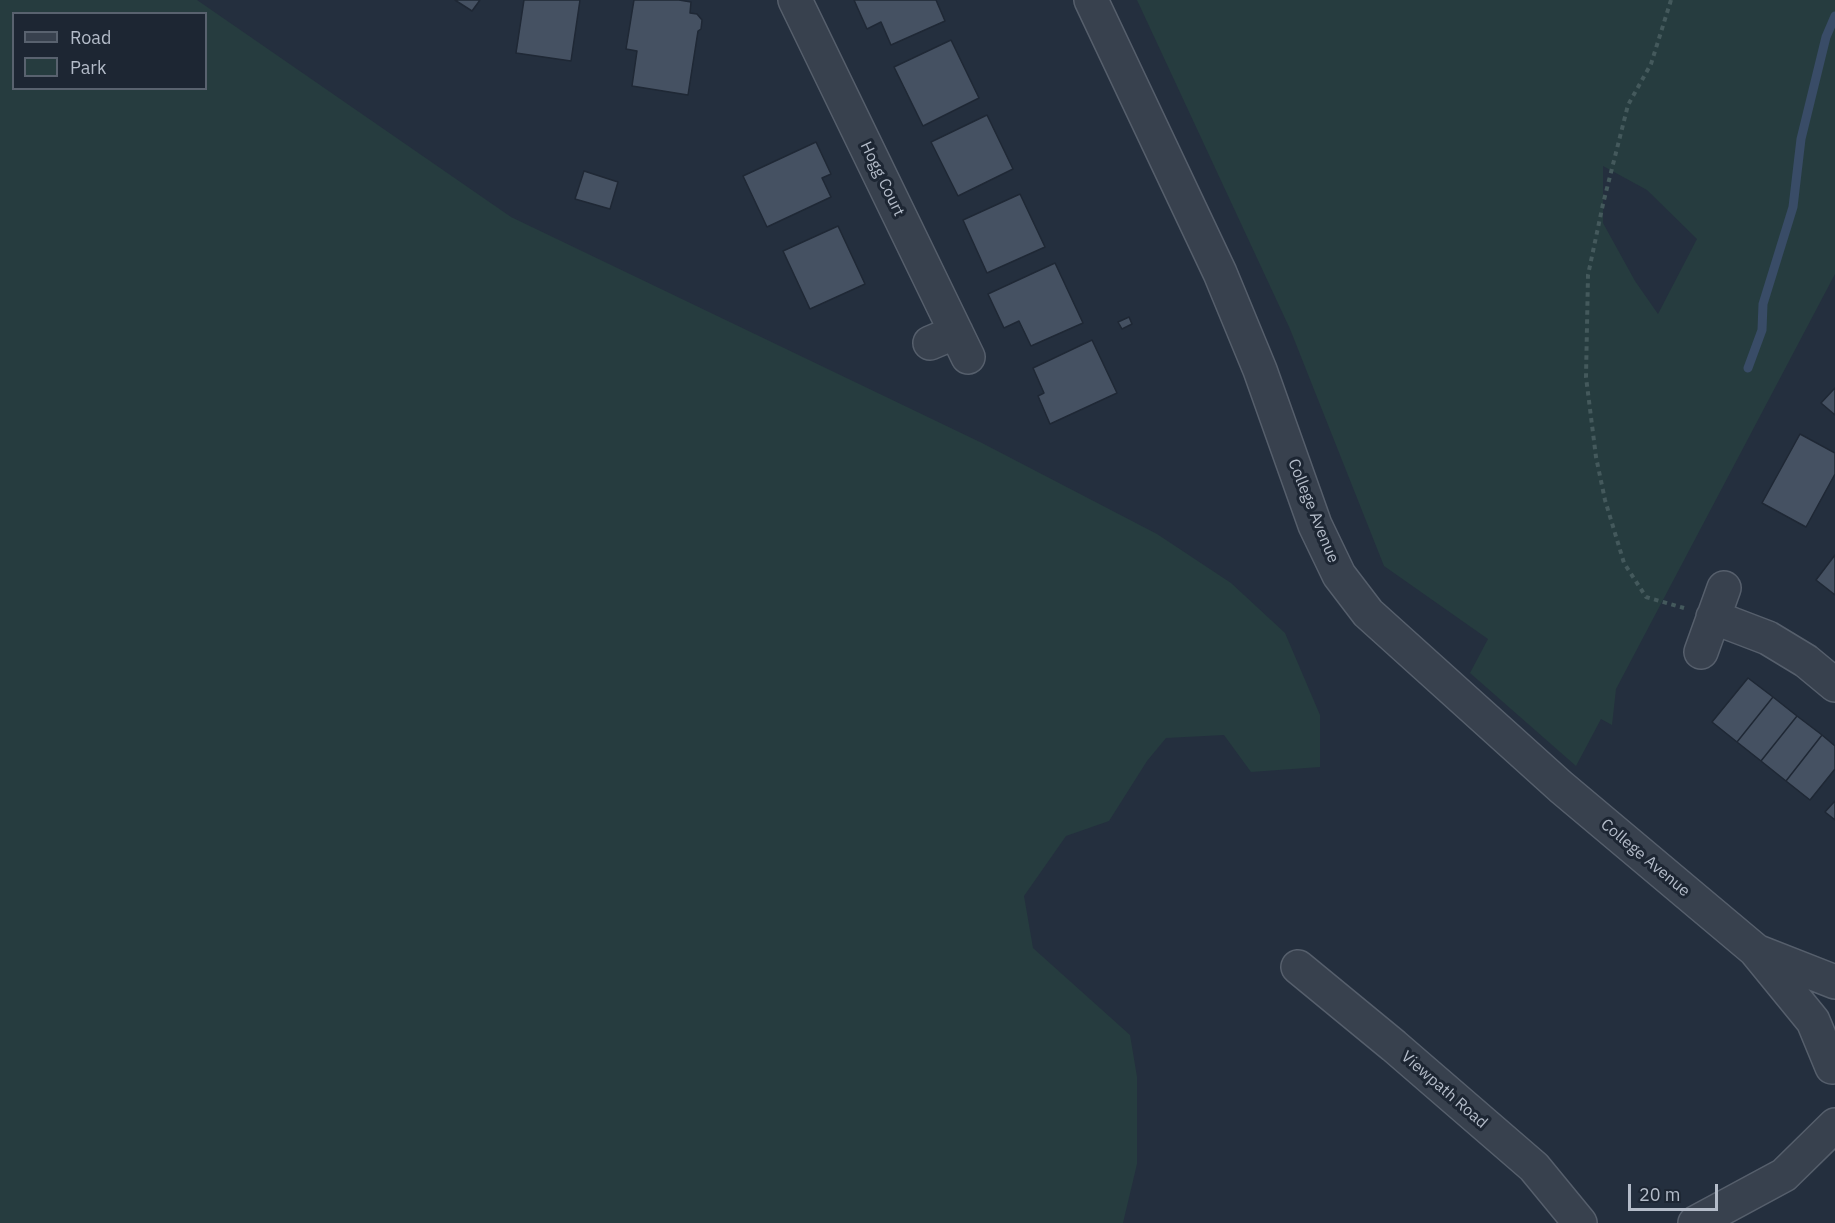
<!DOCTYPE html>
<style>
body{margin:0}
#map{position:relative;width:1835px;height:1223px;overflow:hidden;background:#242f3e;font-family:"IBM Plex Sans",sans-serif}
canvas{display:block}
.legend{position:absolute;left:12px;top:12px;width:195px;height:78px;box-sizing:border-box;background:#1d2633;border:2px solid #59626f;margin:0;padding:8px 10px;list-style:none;font-size:18px;color:#b4bcc9}
.legend li{display:flex;align-items:center;gap:12px;height:30px}
.legend b{width:30px;border:2px solid #59626f}
.scale{position:absolute;left:1628px;top:1184px;width:90px;height:27px;box-sizing:border-box;border:3px solid #b4bcc9;border-top:0;padding-left:8px;font-size:18px;line-height:21px;white-space:nowrap;color:#b4bcc9;-webkit-text-stroke:4px #1d2633;paint-order:stroke}
</style>
<div id="map">
<canvas width="1835" height="1223"></canvas>
<ul class="legend">
<li><b style="height:8px;background:#38414e"></b>Road</li>
<li><b style="height:16px;background:#263c3f"></b>Park</li>
</ul>
<div class="scale">20 m</div>
</div>
<script>
const context = document.querySelector('canvas').getContext('2d');
context.lineJoin = 'round';
function paint(path, color) { context.fillStyle = color; context.fill(path, 'evenodd'); }
const poly = rows => new Path2D(rows.map(r => 'M' + r).join(''));
function strokePath(path, color, width, dash) { context.strokeStyle = color; context.lineWidth = width; context.lineCap = dash ? 'butt' : 'round'; context.setLineDash(dash || []); context.stroke(path); }
function drawText(font, color, halo, rows, align = 'center') {
  context.font = font + ' "IBM Plex Sans",sans-serif'; context.lineWidth = 6; context.setLineDash([]); context.textBaseline = 'middle'; context.strokeStyle = halo; context.fillStyle = color; for (const [text, x, y, turn = 0] of rows) {
    context.save(); context.translate(x, y); context.rotate((+turn || 0) * Math.PI / 180); context.textAlign = isNaN(turn) ? turn : align; if (halo) context.strokeText(text, 0, 0); context.fillText(text, 0, 0); context.restore();
  }
}
paint(poly([
 [0,0,197,0,511,217,982,443,1157,534,1231,583,1285,633,1320,715,1320,767,1251,772,1224,735,1166,738,1147,761,1109,821,1066,836,1024,896,1033,948,1130,1035,1137,1077,1137,1164,1123,1223,0,1223],
 [14,14,206,14,206,88,14,88],
 [1137,0,1835,0,1835,274,1616,689,1612,725,1601,719,1576,766,1470,673,1488,639,1384,566,1290,329],
 [1603,166,1647,190,1697,239,1658,314,1635,281,1603,223]
]), '#263c3f');
strokePath(poly([
 [1748,368,1762,330,1763,304,1793,207,1801,139,1826,37,1835,16]
]), '#394c67', 9);
const building = poly([
 [455,0,480,0,472,11,455,0],
 [524,0,580,0,571,61,516,53,524,0],
 [634,0,679,0,691,2,690,13,697,14,702,20,701,29,698,31,688,95,632,86,637,51,626,49,634,0],
 [854,0,936,0,945,21,891,45,881,22,867,29,854,0],
 [951,40,979,98,923,126,894,67,951,40],
 [987,115,1013,169,958,196,931,142,987,115],
 [816,142,831,174,822,178,831,197,767,227,743,176,816,142],
 [584,171,618,182,610,209,575,199,584,171],
 [1020,194,1045,247,987,273,963,220,1020,194],
 [838,226,865,284,810,309,783,251,838,226],
 [1055,263,1083,323,1031,346,1019,321,1004,328,988,294,1055,263],
 [1129,317,1132,324,1122,329,1118,322,1129,317],
 [1092,340,1117,393,1050,424,1038,396,1044,393,1033,368,1092,340],
 [1835,388,1835,415,1821,403,1835,388],
 [1800,434,1835,453,1835,474,1806,527,1762,503,1800,434],
 [1835,555,1835,595,1816,580,1835,555],
 [1748,678,1773,697,1737,742,1712,722,1748,678],
 [1773,697,1797,716,1761,761,1737,742,1773,697],
 [1797,716,1822,735,1786,781,1761,761,1797,716],
 [1822,735,1835,746,1835,769,1810,800,1786,781,1822,735],
 [1835,801,1835,820,1825,812,1835,801]
]);
paint(building, '#455162');
strokePath(building, '#1f2835', 1.5);
const minor = poly([
 [795,0,968,357],
 [1091,0,1220,273,1260,370,1315,525,1339,575,1368,613,1561,787,1755,950,1813,1021,1832,1067],
 [930,343,956,332],
 [1713,617,1768,638,1806,661,1835,685],
 [1701,652,1724,588],
 [1756,951,1835,982],
 [1298,967,1394,1046,1534,1167,1580,1223],
 [1695,1223,1784,1175,1835,1125]
]);
strokePath(minor, '#565f6c', 36);
strokePath(poly([
 [1671,0,1651,64,1628,105,1603,204,1588,275,1586,377,1596,457,1605,500,1624,563,1646,597,1684,608]
]), '#44595c', 4, [4.5, 4.5]);
strokePath(minor, '#38414e', 33);
drawText('16px', '#b4bcc9', '#1d2633', [
 ["Hogg Court",882,179,64],
 ["College Avenue",1313,511,68],
 ["College Avenue",1645,858,40],
 ["Viewpath Road",1444,1090,41]
]);
</script>
